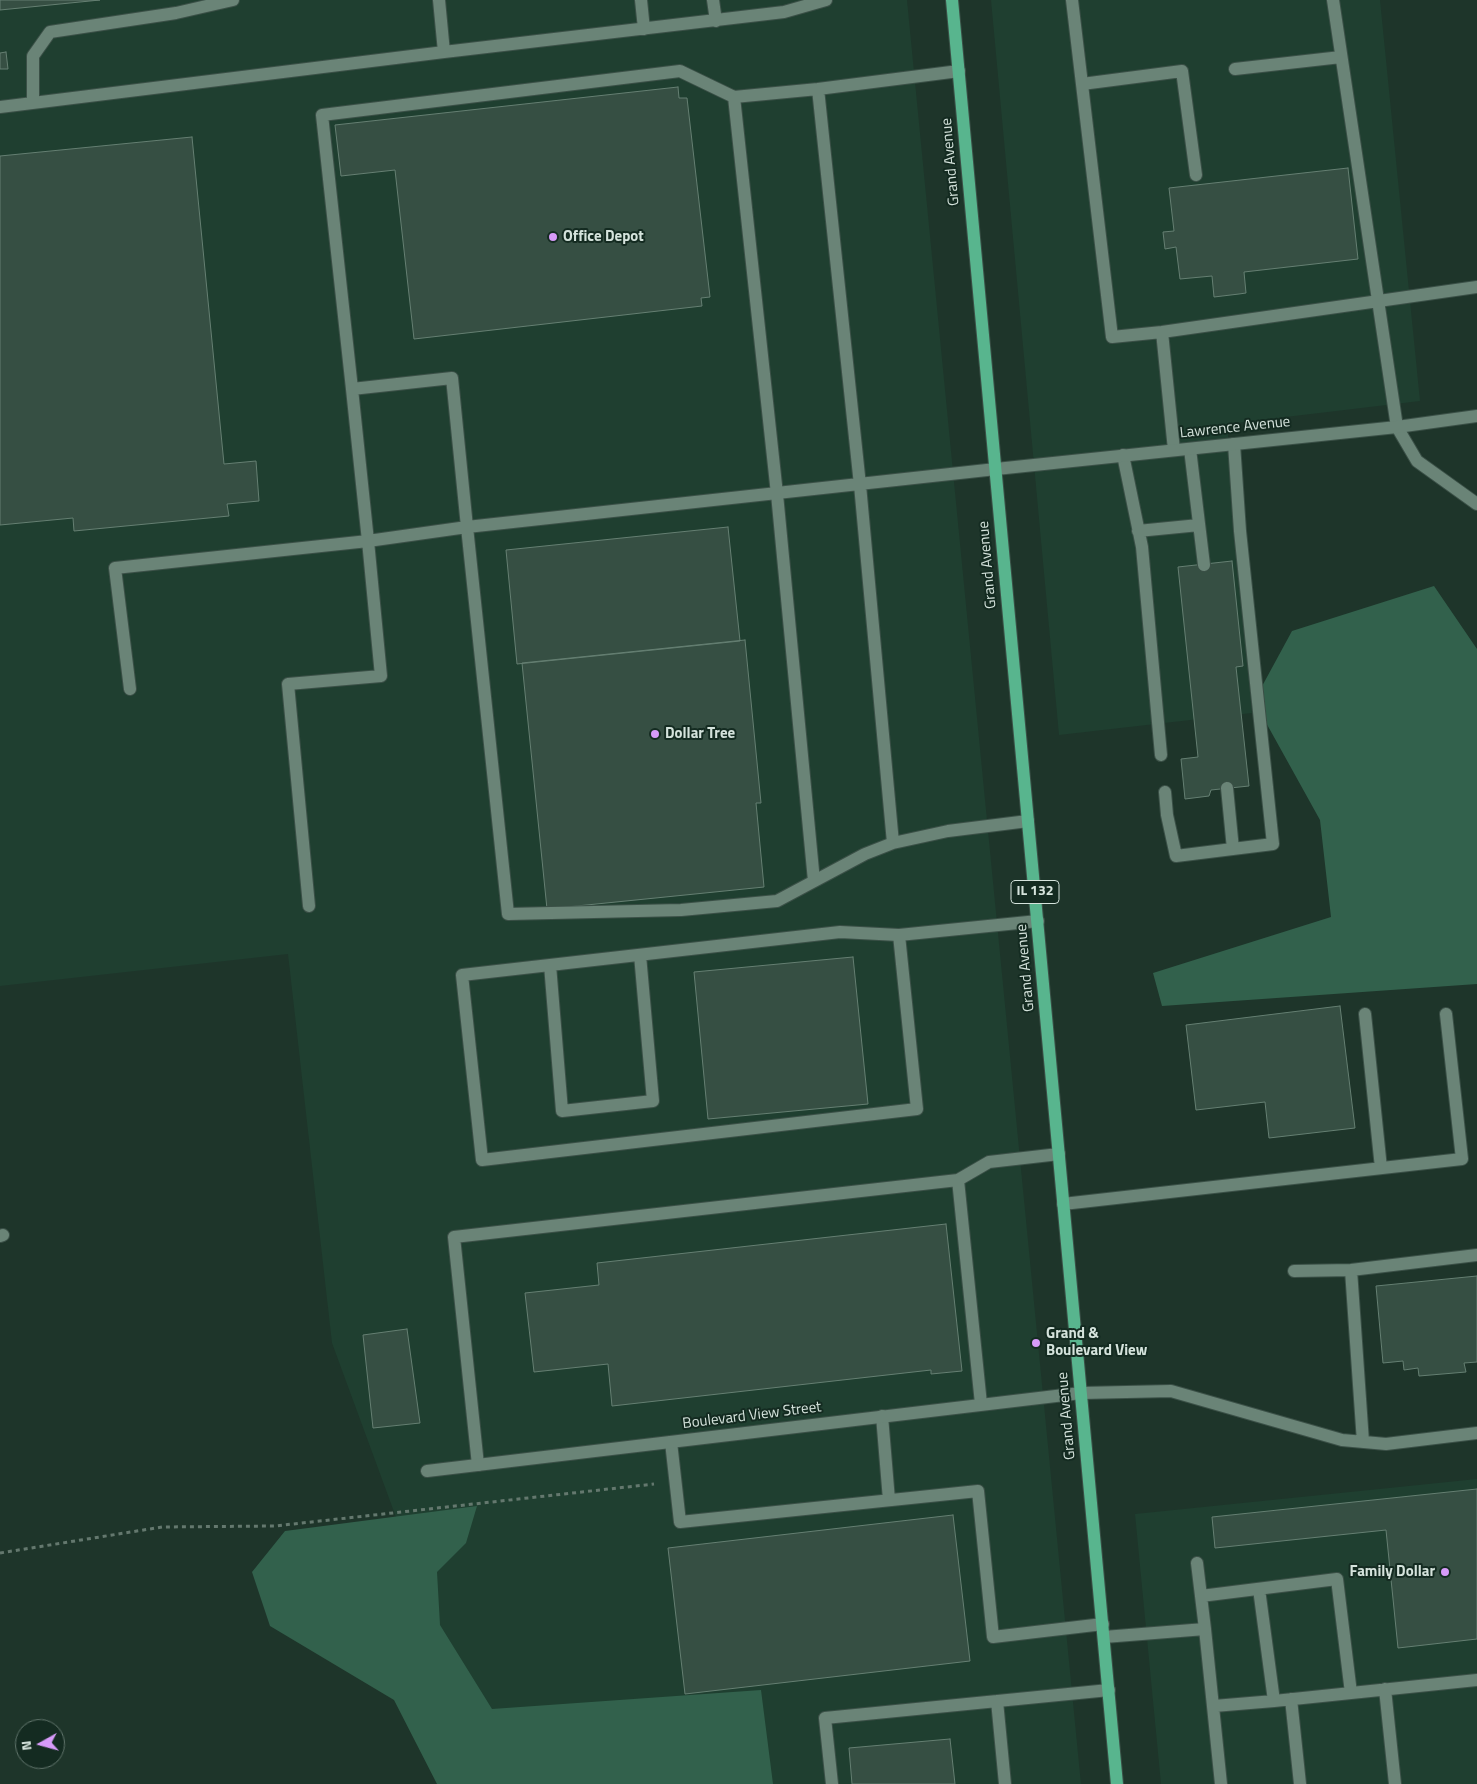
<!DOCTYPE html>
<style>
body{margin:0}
#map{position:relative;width:1477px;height:1784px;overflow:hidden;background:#1e352a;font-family:"Titillium Web",sans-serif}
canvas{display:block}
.north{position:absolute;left:15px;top:1719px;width:50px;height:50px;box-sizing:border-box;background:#142b21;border:1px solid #61756c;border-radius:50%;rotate:263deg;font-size:14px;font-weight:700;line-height:20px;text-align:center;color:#d5e3dc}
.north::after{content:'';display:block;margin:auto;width:18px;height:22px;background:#d79bf9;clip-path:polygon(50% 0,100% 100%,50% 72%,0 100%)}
</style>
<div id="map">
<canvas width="1477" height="1784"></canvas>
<div class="north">N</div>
</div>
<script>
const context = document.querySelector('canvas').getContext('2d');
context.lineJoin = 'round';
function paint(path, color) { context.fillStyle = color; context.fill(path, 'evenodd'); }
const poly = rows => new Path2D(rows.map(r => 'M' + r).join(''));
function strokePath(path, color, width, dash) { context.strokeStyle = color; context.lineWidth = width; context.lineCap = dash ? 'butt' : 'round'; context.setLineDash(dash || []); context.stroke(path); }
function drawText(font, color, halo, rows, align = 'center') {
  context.font = font + ' "Titillium Web",sans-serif'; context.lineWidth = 4; context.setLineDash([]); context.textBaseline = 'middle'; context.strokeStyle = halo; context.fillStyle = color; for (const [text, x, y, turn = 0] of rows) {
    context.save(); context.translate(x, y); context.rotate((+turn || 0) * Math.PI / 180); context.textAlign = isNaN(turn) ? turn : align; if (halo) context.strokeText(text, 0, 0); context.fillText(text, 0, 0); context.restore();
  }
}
paint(poly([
 [0,0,907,0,1081,1784,494,1784,332,1343,288,954,0,986],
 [991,0,1380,0,1420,401,1227,424,1252,713,1059,735],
 [1477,1479,1477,1784,1161,1784,1135,1514]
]), '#1f3f30');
paint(poly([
 [1434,586,1477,649,1477,984,1162,1006,1153,973,1331,917,1320,820,1254,701,1292,631],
 [477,1506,466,1543,437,1572,440,1625,492,1709,761,1690,773,1784,437,1784,394,1700,270,1626,252,1572,285,1531]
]), '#32614c');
const building = poly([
 [0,0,100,0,0,10,0,0],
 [6,52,8,69,0,69,0,53,6,52],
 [678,87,679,98,687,98,710,297,701,298,702,306,414,339,395,170,341,176,335,125,678,87],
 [192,137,224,464,256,461,259,501,227,504,229,516,74,531,73,518,0,525,0,156,192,137],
 [1348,168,1358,259,1244,272,1246,293,1239,294,1214,297,1212,276,1180,279,1176,247,1165,249,1163,232,1174,231,1169,188,1348,168],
 [728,527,740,641,517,664,506,550,728,527],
 [1232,561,1243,666,1236,667,1249,786,1211,790,1209,796,1185,799,1181,759,1198,757,1178,567,1232,561],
 [745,640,761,803,756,803,764,887,547,909,522,663,745,640],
 [853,957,868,1104,708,1119,694,972,853,957],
 [1340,1006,1355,1128,1269,1138,1265,1102,1196,1110,1186,1025,1340,1006],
 [946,1224,962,1371,931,1374,931,1370,612,1406,608,1364,534,1372,525,1293,599,1285,597,1263,946,1224],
 [1477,1276,1477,1362,1464,1363,1466,1372,1419,1376,1418,1368,1404,1370,1403,1361,1383,1363,1376,1286,1477,1276],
 [407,1329,420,1423,373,1428,363,1335,407,1329],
 [1477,1489,1477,1639,1398,1648,1386,1530,1215,1548,1212,1517,1477,1489],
 [953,1515,970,1661,685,1694,668,1548,953,1515],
 [950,1739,955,1784,852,1784,849,1748,950,1739]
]);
paint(building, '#364f43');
strokePath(building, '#657f72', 1);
const lane = poly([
 [439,0,444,52],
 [641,0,644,29],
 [713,0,716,21],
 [1072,0,1112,337,1162,332,1477,287],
 [1333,0,1397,427,1417,461,1477,504],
 [1235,69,1341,57],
 [1082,84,1182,71,1196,175],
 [33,103,33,56,50,32,176,13,233,0],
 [0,107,444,52,784,12,826,0],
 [1162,332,1174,450],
 [352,389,368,541,467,527,452,378,352,389,322,115,680,71,734,97],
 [1190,449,1204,565],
 [1123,455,1142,547,1161,755],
 [996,469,467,527,508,914,681,910,777,901,865,854,893,843,948,831,1028,821],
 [1138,531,1199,525],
 [130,689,115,568,368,541,381,676,288,684,309,906],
 [1227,788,1233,849],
 [1165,792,1167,815,1176,856,1273,844,1240,531,1234,444],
 [893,843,860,485,818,89,959,71],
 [814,881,777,494,734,97,818,89],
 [899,935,840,932,462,975,482,1160,917,1109,899,935,1038,921],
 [550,965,562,1111,653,1101,640,955],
 [1365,1014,1381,1168],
 [958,1180,989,1162,1059,1154],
 [1063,1204,1462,1159,1446,1014],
 [1351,1270,1363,1442],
 [1294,1271,1351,1270,1477,1255],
 [1081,1393,1171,1391,1342,1440,1386,1444,1477,1433],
 [882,1416,889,1500],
 [671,1442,680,1522,978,1491,993,1637,1103,1624],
 [478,1465,454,1237,958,1180,981,1404],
 [1197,1563,1205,1629],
 [1259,1589,1274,1701],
 [1201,1596,1337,1579,1351,1693],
 [1104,1637,1205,1629,1221,1784],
 [1385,1689,1395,1784],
 [1291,1699,1300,1784],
 [997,1701,1005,1784],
 [1214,1706,1274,1701,1477,1680],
 [832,1784,825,1718,1109,1690]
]);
const street = poly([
 [996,469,1397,427,1477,416],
 [0,1236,3,1235],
 [427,1471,1081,1393]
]);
const primary = poly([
 [952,0,1117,1784]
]);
strokePath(lane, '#3b5047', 14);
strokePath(street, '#3b5047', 14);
strokePath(primary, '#3b5047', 14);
strokePath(poly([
 [0,1553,162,1527,275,1526,654,1484]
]), '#64786e', 3, [4, 4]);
strokePath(lane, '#6a8477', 12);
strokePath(street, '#6a8477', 12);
strokePath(primary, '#58b58e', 12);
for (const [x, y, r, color] of [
 [553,237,5,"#d79bf9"],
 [655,734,5,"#d79bf9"],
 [1036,1343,5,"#d79bf9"],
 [1445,1572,5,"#d79bf9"]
]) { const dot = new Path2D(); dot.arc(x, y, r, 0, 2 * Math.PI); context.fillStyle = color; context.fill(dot); strokePath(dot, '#142b21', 2); }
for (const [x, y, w] of [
 [1035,892,48]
]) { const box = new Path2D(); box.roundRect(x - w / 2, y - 11.5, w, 23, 4); context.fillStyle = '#142b21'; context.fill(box); strokePath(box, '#d5e3dc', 1); }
drawText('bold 14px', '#d5e3dc', null, [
 ["IL 132",1035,892]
]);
drawText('15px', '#d5e3dc', '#142b21', [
 ["Grand Avenue",951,162,-95],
 ["Lawrence Avenue",1235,428,-6],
 ["Grand Avenue",988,565,-95],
 ["Grand Avenue",1026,968,-95],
 ["Boulevard View Street",752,1416,-7],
 ["Grand Avenue",1067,1416,-95]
]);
drawText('bold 15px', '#d5e3dc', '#142b21', [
 ["Office Depot",563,237],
 ["Dollar Tree",665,734],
 ["Grand &",1046,1334],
 ["Boulevard View",1046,1351],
 ["Family Dollar",1435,1572,"right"]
], 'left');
</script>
